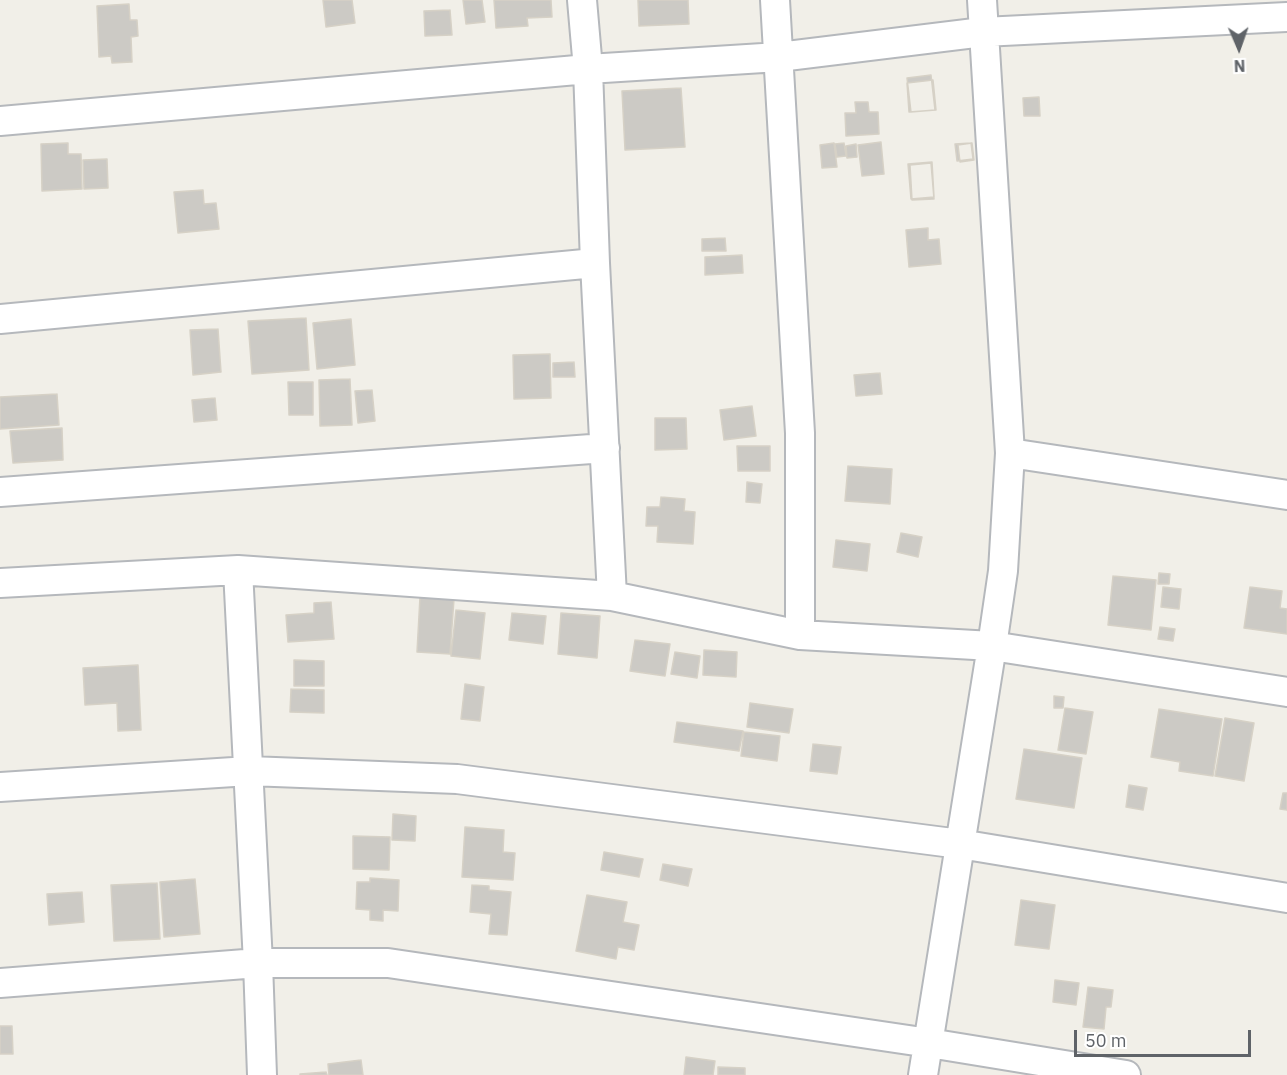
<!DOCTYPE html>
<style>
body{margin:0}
#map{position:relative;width:1287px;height:1075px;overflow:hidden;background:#f1efe8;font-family:"IBM Plex Sans",sans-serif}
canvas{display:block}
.north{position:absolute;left:1209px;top:18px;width:60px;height:60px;-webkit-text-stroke:4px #fff;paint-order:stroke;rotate:178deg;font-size:16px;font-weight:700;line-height:24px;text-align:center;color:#5f6368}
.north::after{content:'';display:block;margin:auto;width:21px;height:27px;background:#5f6368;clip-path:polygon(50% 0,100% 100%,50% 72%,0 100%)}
.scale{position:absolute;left:1074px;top:1030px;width:177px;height:27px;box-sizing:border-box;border:3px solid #5f6368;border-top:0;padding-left:8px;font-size:18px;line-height:21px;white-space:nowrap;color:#5f6368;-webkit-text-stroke:4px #fff;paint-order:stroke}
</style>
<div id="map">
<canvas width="1287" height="1075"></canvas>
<div class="north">N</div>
<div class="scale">50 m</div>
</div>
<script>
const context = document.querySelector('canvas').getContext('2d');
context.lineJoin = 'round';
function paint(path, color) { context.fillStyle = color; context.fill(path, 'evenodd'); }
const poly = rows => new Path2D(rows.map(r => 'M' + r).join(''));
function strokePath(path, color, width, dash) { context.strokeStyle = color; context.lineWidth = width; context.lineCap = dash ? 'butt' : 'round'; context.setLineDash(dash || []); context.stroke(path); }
const building = poly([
 [323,0,352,0,355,23,326,27,323,0],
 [463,0,482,0,485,22,466,24,463,0],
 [494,0,551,0,552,17,527,18,528,26,496,28,494,0],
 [638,0,688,0,689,24,639,26,638,0],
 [129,4,130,20,137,20,138,36,131,37,132,62,112,63,111,56,99,57,97,6,129,4],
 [450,10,452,35,425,36,424,11,450,10],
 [931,75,935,110,911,112,907,78,931,75],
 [933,80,936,110,909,112,907,83,933,80],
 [681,88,685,147,625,150,622,91,681,88],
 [1039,97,1040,116,1024,116,1023,98,1039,97],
 [855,102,868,102,869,112,878,112,879,134,846,136,845,113,856,113,855,102],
 [881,142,884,174,862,176,858,145,881,142],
 [68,143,68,154,81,154,82,189,42,191,41,144,68,143],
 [834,143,837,167,822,168,820,145,834,143],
 [844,143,846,156,837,157,835,144,844,143],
 [971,143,973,159,957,161,955,144,971,143],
 [972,143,974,160,960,162,958,145,972,143],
 [856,144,857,157,847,158,846,146,856,144],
 [107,159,108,188,84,189,83,160,107,159],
 [932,162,934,197,911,199,908,164,932,162],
 [931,163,934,199,912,200,910,165,931,163],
 [203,190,204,204,216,203,219,229,178,233,174,192,203,190],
 [928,228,928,240,939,239,941,264,909,267,906,230,928,228],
 [725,238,726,251,702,251,702,239,725,238],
 [742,255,743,273,705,275,705,257,742,255],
 [306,318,309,370,252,374,248,321,306,318],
 [351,319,355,365,317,369,313,323,351,319],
 [218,329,221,372,193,375,190,330,218,329],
 [550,354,551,398,514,399,513,355,550,354],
 [574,362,575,377,553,377,553,363,574,362],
 [880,373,882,394,856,396,854,375,880,373],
 [350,379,352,425,320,426,319,380,350,379],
 [288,382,313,382,313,415,289,415,288,382],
 [372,390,375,421,358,423,355,391,372,390],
 [57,394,59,425,0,429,0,397,57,394],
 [215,398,217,420,194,422,192,400,215,398],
 [752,406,756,436,724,440,720,410,752,406],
 [655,418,686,418,687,449,655,450,655,418],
 [62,428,63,460,13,463,10,431,62,428],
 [737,446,770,446,770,471,738,471,737,446],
 [848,466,892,469,890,504,845,501,848,466],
 [747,482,762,484,760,503,746,502,747,482],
 [661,497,685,499,684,511,695,512,693,544,657,542,658,526,646,526,647,507,660,507,661,497],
 [901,533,922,537,918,557,897,552,901,533],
 [836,540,870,544,867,571,833,567,836,540],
 [1159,573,1170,574,1169,584,1158,584,1159,573],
 [1113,576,1156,580,1151,630,1108,625,1113,576],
 [1163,587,1181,589,1179,609,1161,607,1163,587],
 [1250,587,1282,591,1280,608,1287,609,1287,634,1244,628,1250,587],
 [420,597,454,599,450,654,417,652,420,597],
 [331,602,334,639,288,642,286,615,314,613,314,603,331,602],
 [456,610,485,613,480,659,451,656,456,610],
 [512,613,546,616,543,644,509,640,512,613],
 [561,613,600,616,597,658,558,654,561,613],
 [1160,627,1175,629,1173,641,1158,639,1160,627],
 [635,640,670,644,665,676,630,671,635,640],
 [704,650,737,652,736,677,703,675,704,650],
 [675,652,700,656,697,678,671,674,675,652],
 [294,660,324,661,324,686,294,686,294,660],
 [138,665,141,730,118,731,117,703,85,705,83,668,138,665],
 [465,684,484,687,480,721,461,719,465,684],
 [291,689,324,690,324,713,290,712,291,689],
 [1054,696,1064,697,1063,708,1054,708,1054,696],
 [750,703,793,709,789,733,747,727,750,703],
 [1065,708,1093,712,1086,754,1058,750,1065,708],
 [1159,709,1222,719,1213,776,1179,771,1180,762,1151,757,1159,709],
 [1225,718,1254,723,1244,781,1215,776,1225,718],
 [677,722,743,731,739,751,674,742,677,722],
 [744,732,780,736,777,761,741,756,744,732],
 [813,744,841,747,837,774,810,771,813,744],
 [1024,749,1082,758,1074,808,1016,799,1024,749],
 [1129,785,1147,788,1143,810,1126,807,1129,785],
 [1283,793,1287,793,1287,810,1280,809,1283,793],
 [393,814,416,816,415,841,392,840,393,814],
 [465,827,504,830,503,852,515,853,513,880,462,877,465,827],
 [353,836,390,837,389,870,353,869,353,836],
 [604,852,643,859,639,877,601,870,604,852],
 [663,864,692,869,688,886,660,880,663,864],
 [370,878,399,880,398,911,383,910,383,921,370,920,370,910,356,909,357,882,370,882,370,878],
 [195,879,200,934,164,937,160,882,195,879],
 [157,883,160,939,114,941,111,885,157,883],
 [472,885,489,886,489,890,511,892,507,935,489,934,491,914,470,912,472,885],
 [82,892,84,922,49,925,47,894,82,892],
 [587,895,627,902,623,922,639,925,634,950,618,947,616,959,576,951,587,895],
 [1021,900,1055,905,1049,949,1015,945,1021,900],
 [1055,980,1079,983,1076,1005,1053,1002,1055,980],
 [1088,987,1113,990,1111,1007,1106,1007,1104,1029,1083,1027,1088,987],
 [0,1026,12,1026,13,1054,0,1054,0,1026],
 [686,1057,715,1061,713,1075,684,1075,686,1057],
 [361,1060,363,1075,329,1075,328,1064,361,1060],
 [718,1067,745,1068,745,1075,718,1075,718,1067],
 [326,1072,327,1075,300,1075,300,1074,326,1072]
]);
paint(building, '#cccac5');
strokePath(building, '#d6d1c6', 1.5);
const street = poly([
 [582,0,588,69,595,263,612,596],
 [775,0,800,433,800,635],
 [0,121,588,69,779,57,983,32,1287,17],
 [0,319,595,263],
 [1010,453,1287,495],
 [0,492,605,448],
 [238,570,258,963,262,1075],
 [0,583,238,570,612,596,800,635,992,646,1287,692],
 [0,787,249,771,457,779,960,844,1287,898],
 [0,983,258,963,388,963,929,1043,1126,1075],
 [923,1075,992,646,1003,571,1010,453,982,0]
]);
strokePath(street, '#b5b8bc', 32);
strokePath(street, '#fff', 28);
</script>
